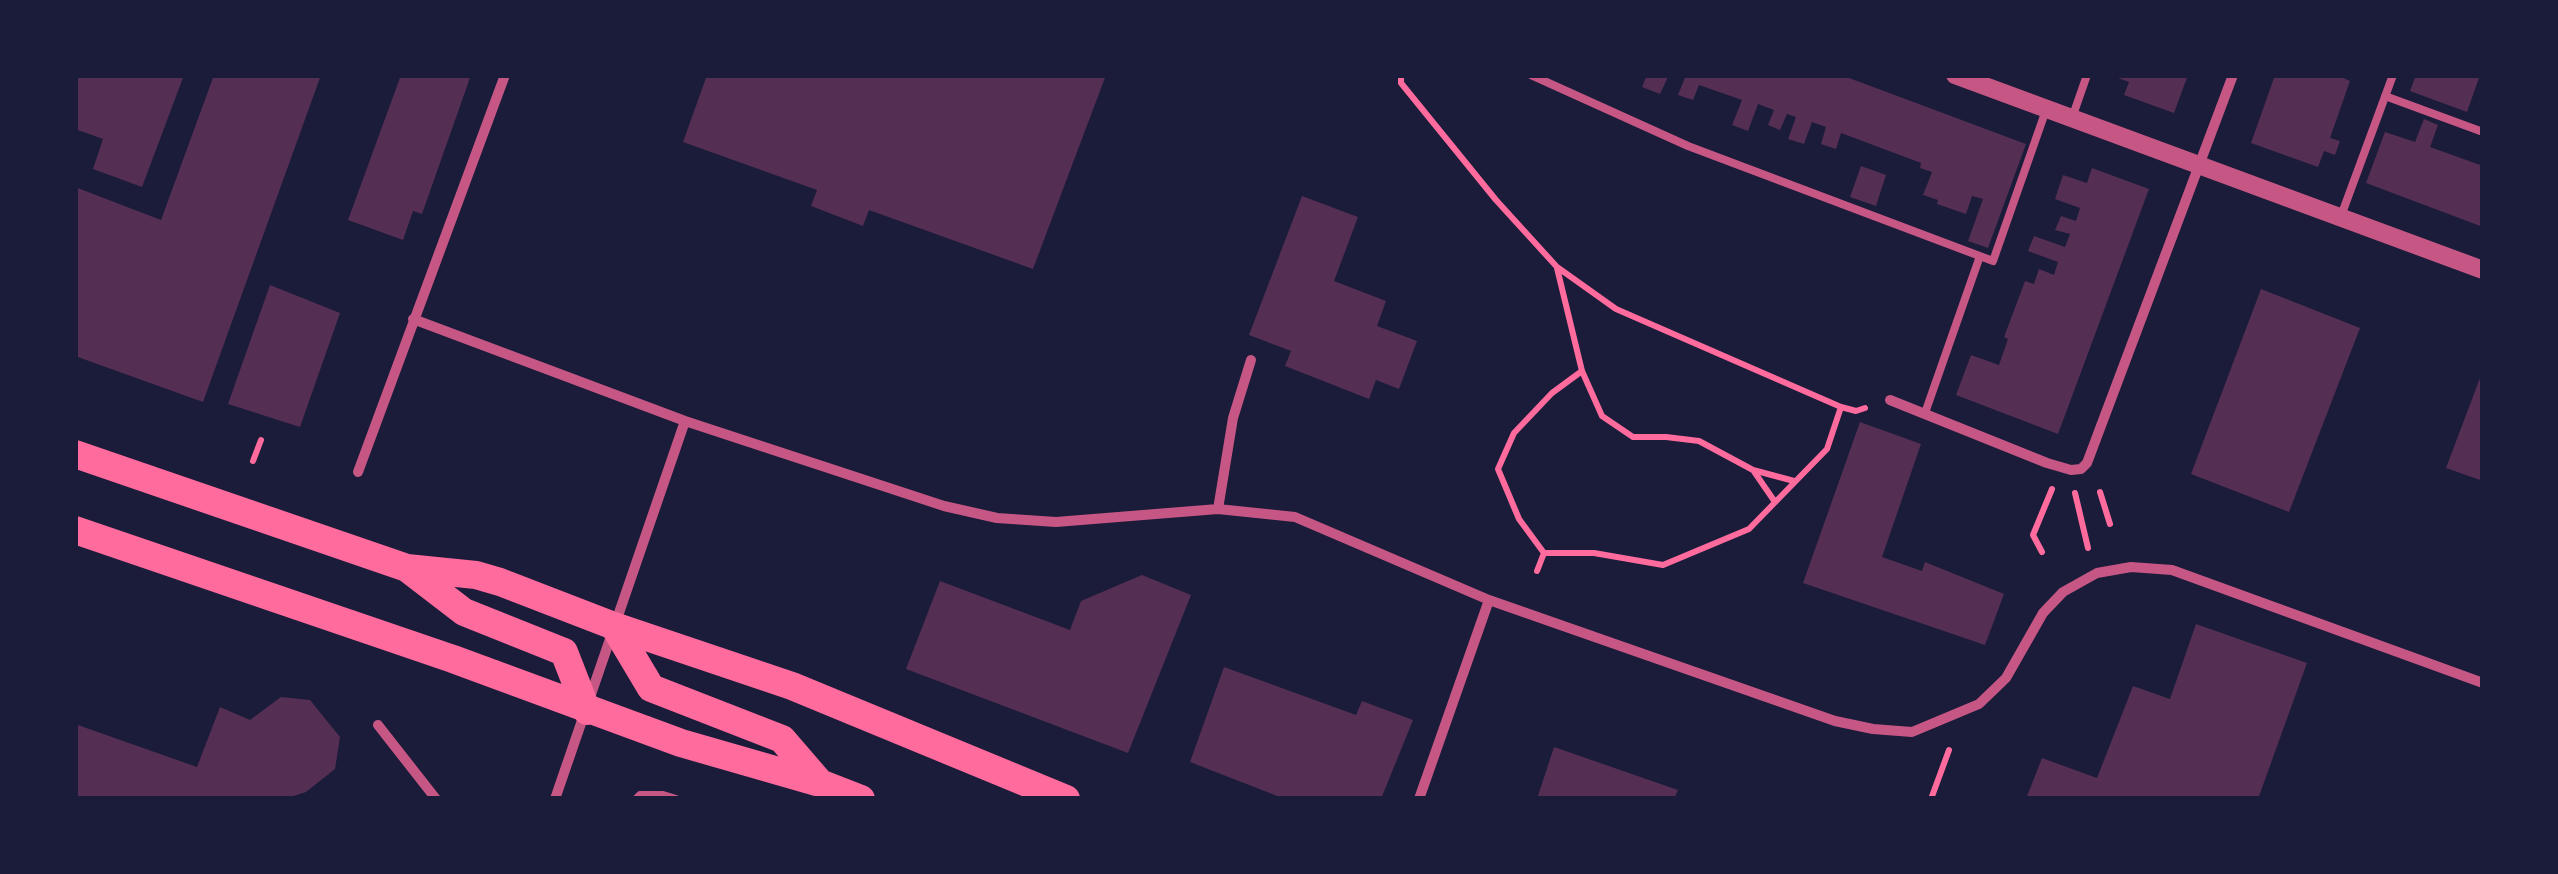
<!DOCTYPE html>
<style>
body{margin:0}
#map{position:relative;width:2558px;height:874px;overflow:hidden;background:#1b1b3a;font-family:"Roboto Condensed",sans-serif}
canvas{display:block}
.frame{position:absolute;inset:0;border:78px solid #1b1b3a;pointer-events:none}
</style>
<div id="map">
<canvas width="2558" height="874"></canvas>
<div class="frame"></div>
</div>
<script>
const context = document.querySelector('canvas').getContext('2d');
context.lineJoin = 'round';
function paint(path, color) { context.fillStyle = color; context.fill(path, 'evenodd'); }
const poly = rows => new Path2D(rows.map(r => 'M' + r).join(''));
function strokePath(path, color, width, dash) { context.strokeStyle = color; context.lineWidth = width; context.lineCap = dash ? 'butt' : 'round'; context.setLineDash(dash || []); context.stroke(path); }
paint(poly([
 [75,75,184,75,142,187,93,169,103,139,75,129],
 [214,75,321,75,203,402,75,356,75,187,161,220],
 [401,75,471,75,422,214,413,211,403,240,348,220],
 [707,75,1106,75,1033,269,869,210,863,226,811,206,817,190,683,142],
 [1647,75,1669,75,1660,94,1642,87],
 [1686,75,1841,75,2026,144,1988,248,1968,241,1983,199,1972,196,1966,214,1937,204,1938,200,1923,195,1932,172,1920,168,1921,163,1841,133,1836,149,1821,144,1826,127,1812,122,1804,144,1788,139,1796,117,1787,114,1780,130,1768,125,1774,110,1758,104,1748,131,1732,125,1742,100,1699,85,1693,100,1678,95],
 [2110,75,2188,75,2174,113,2124,95,2129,82],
 [2275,75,2337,75,2350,81,2330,138,2340,141,2335,155,2324,151,2318,167,2251,143],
 [2416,75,2480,75,2467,112,2410,91],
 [2424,119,2438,125,2430,147,2483,166,2483,227,2366,183,2385,132,2415,142],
 [1861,166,1886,175,1876,206,1850,197],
 [2092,168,2149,189,2058,434,1956,395,1971,355,1999,365,2008,339,2004,337,2025,281,2034,284,2039,269,2054,275,2058,262,2028,251,2034,236,2065,247,2070,234,2055,230,2061,216,2076,221,2080,208,2055,199,2063,175,2087,183],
 [1302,196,1358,217,1334,281,1386,301,1377,326,1417,341,1399,389,1376,380,1369,399,1285,366,1291,351,1249,335],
 [270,285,340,313,300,427,228,404],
 [2261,289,2360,328,2289,512,2191,474],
 [2483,370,2483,481,2446,468],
 [1860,422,1921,444,1882,557,1922,571,1925,562,2004,594,1985,645,1803,583],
 [1142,575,1191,595,1128,753,906,669,940,581,1070,630,1081,601],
 [2196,624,2307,663,2258,799,2026,799,2042,758,2097,778,2133,686,2170,699],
 [1224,667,1356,715,1362,701,1413,720,1381,799,1285,799,1190,762],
 [281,697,310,700,340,737,335,769,306,792,284,799,75,799,75,724,197,767,220,707,250,720],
 [1554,747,1678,790,1674,799,1537,799]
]), '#542f53');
strokePath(poly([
 [1401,75,1401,83,1496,200,1557,267,1616,309,1841,407,1856,411,1865,408],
 [1557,268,1582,371,1602,416,1633,437,1666,437,1699,441,1753,470,1775,502],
 [253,461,261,440],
 [1753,470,1794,481],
 [2100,492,2110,524],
 [2075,493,2088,548],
 [2042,552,2033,535,2052,489],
 [1544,553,1519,519,1498,469,1514,433,1552,393,1582,371],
 [1537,571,1544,553,1594,553,1663,565,1749,529,1827,449,1841,407],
 [1931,799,1949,750]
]), '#ff6b9d', 6);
strokePath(poly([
 [1531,75,1688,146,1993,261,2046,110],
 [2385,96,2483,132],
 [2072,118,2087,75],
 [2341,216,2393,75],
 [1925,413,1980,256],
 [636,799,640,795,663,795,676,799]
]), '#c65784', 8);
strokePath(poly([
 [413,319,685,421,944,506,997,518,1056,522,1218,509,1295,517,1489,600,1835,721,1873,729,1912,732,1979,704,2006,678,2043,613,2063,592,2097,573,2131,567,2172,570,2483,683],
 [1890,400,2047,463,2071,470,2081,469,2087,463,2233,75],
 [358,472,505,75],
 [1218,509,1233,418,1251,360],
 [378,725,436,799],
 [555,799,685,421],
 [1419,799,1489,600]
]), '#c65784', 10);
strokePath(poly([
 [1955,75,2483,270]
]), '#c65784', 18);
strokePath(poly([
 [75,454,407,568,476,575,500,582,614,626,792,686,1066,799],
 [75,530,453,659,681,743,820,783,861,799],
 [408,569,464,612,564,652,587,711],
 [614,626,651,688,782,739,820,783]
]), '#ff6b9d', 28);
</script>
